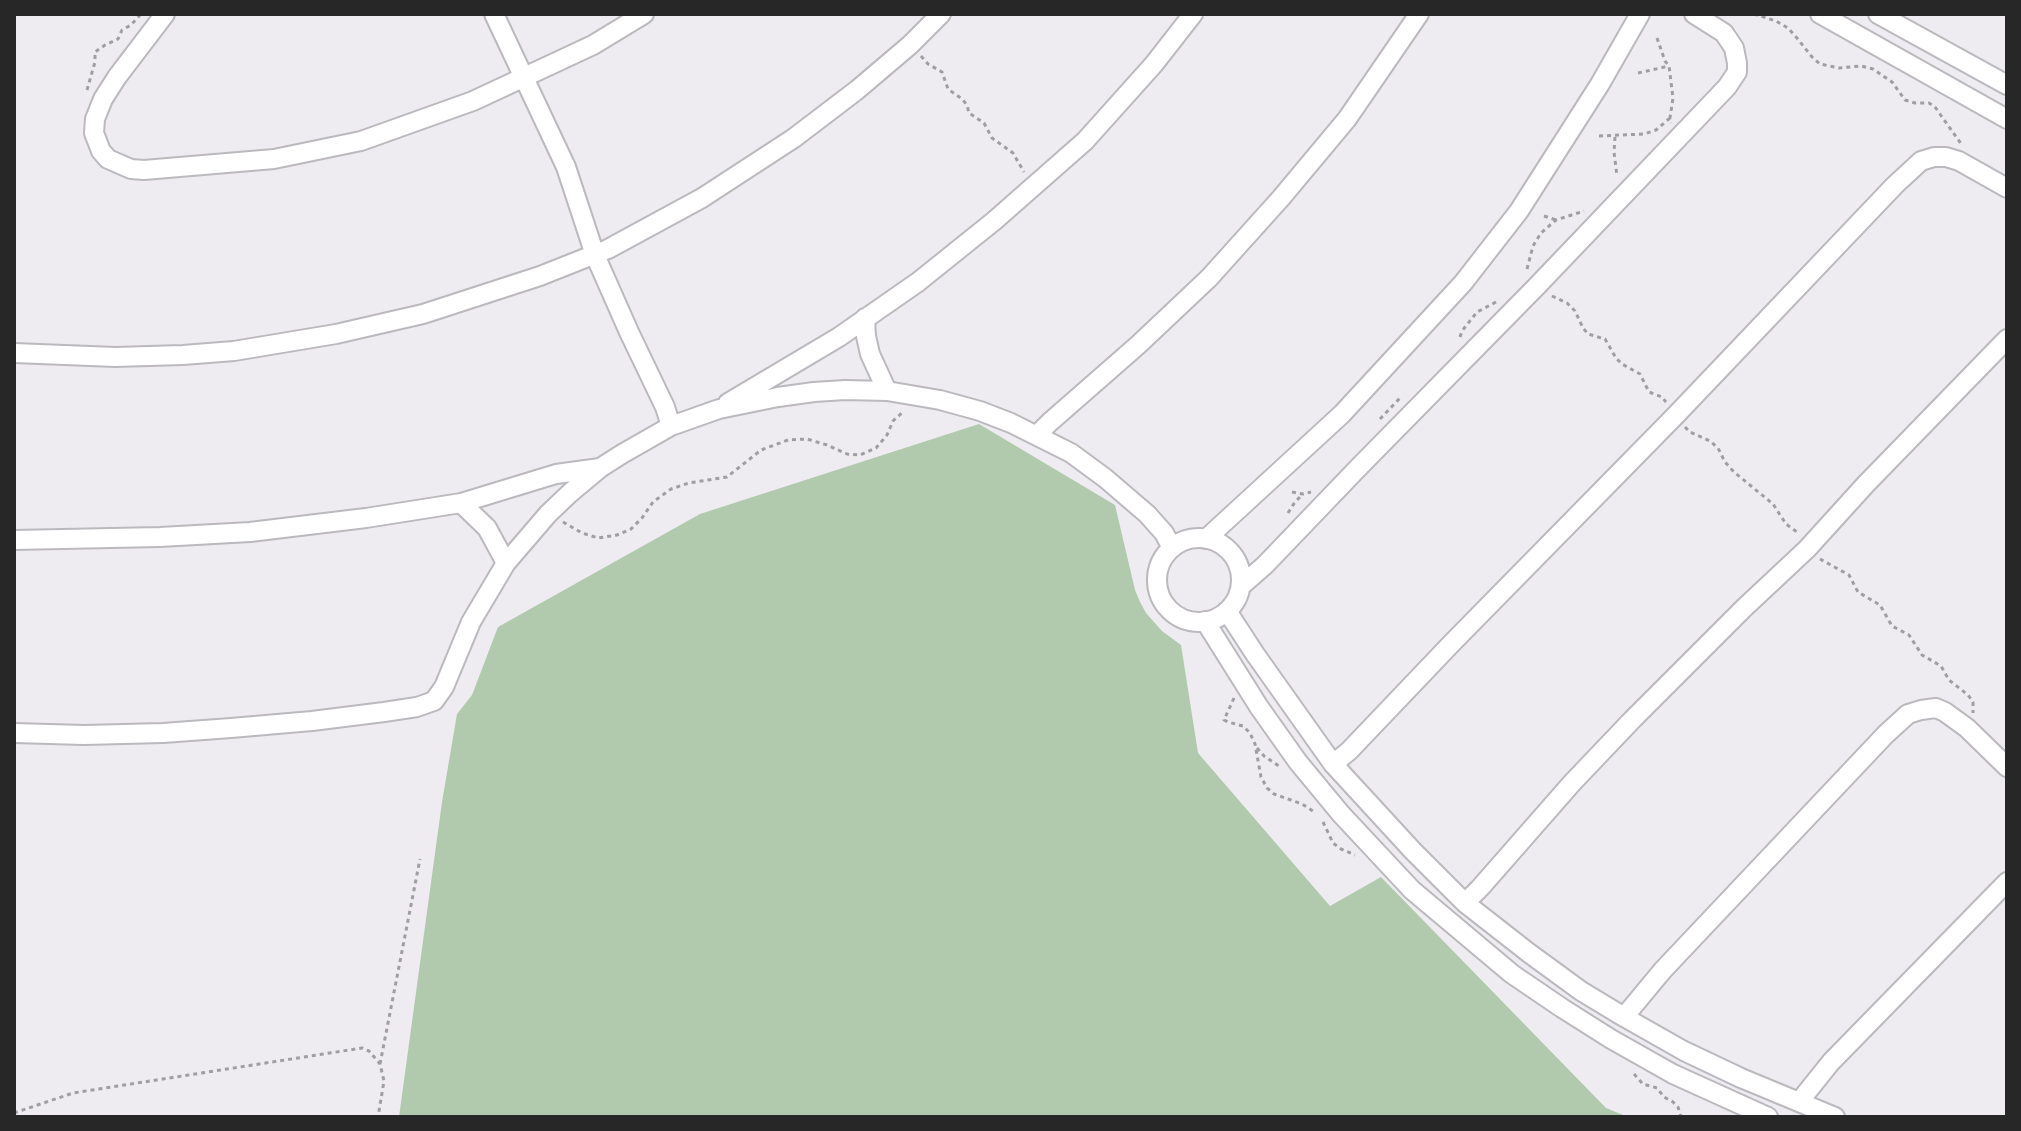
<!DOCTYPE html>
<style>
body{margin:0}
#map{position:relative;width:2021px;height:1131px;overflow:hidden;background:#eeecf0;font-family:"Nunito Sans",sans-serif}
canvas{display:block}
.frame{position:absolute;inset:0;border:16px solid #272728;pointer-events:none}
</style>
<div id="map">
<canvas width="2021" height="1131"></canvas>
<div class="frame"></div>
</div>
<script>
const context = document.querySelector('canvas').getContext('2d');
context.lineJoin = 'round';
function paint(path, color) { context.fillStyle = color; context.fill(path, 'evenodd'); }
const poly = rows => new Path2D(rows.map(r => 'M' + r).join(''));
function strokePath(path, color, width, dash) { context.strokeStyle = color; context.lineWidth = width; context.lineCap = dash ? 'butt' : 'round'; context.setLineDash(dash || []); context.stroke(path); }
paint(poly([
 [979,424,1115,505,1135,590,1140,602,1146,613,1162,631,1181,645,1198,753,1330,906,1381,877,1606,1108,1628,1117,399,1117,442,802,457,714,472,695,498,627,700,514]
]), '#b1caae');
const street = poly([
 [165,14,117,77,103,99,95,119,94,133,101,151,108,159,131,169,144,170,274,159,361,141,473,101,593,45,644,14],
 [494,14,566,167,595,255,629,332,665,407,671,426],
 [1820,14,2007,119],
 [1878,14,2007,85],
 [865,318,866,336,870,354,887,391],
 [14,353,115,357,183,355,234,351,336,334,423,314,540,276,608,249,702,198,794,138,857,90,910,45,941,14],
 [728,403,839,337,918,282,994,221,1085,141,1154,64,1193,14],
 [1037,435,1050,422,1138,345,1209,278,1281,198,1347,119,1419,14],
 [461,503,487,528,506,563],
 '1157 580a42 42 0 1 1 84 0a42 42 0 1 1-84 0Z',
 [1206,539,1342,414,1463,283,1519,211,1600,84,1640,14],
 [14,540,160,537,250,532,366,518,461,503,556,474,600,468],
 [1241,586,1265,565,1358,468,1536,287,1727,87,1737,72,1737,63,1734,48,1724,33,1694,14],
 [1227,611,1255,654,1333,764,1413,851,1465,903,1529,953,1581,991,1624,1017,1684,1051,1741,1078,1835,1117],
 [1205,621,1259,707,1298,762,1341,814,1412,890,1512,974,1562,1008,1611,1039,1673,1074,1768,1117],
 [14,733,84,735,163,733,231,728,312,721,384,712,417,707,434,701,444,687,471,622,506,563,548,514,570,493,600,468,622,454,671,426,719,409,778,397,814,392,845,390,887,391,940,400,980,411,1011,423,1071,453,1105,478,1147,514,1164,533,1172,548],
 [1333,764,1349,751,1451,644,1675,416,1895,185,1921,161,1934,157,1946,157,1959,161,2007,188],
 [1465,903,1480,888,1572,783,1632,720,1744,608,1807,549,1866,484,2007,339],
 [1624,1017,1663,970,1886,734,1908,714,1921,710,1936,708,1945,712,1967,728,2007,767],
 [1799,1102,1831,1062,2007,882]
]);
strokePath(street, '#bbb9bd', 22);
strokePath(poly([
 [1754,14,1776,21,1788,28,1797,38,1812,57,1820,64,1839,68,1861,66,1873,69,1892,82,1905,100,1915,103,1929,103,1935,107,1962,145],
 [1657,38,1665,61,1669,66,1673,98,1670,118,1671,123],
 [921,56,928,64,942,72,948,89,962,99,967,105,969,113,984,123,992,138,1013,153,1024,172],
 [1638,73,1669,66],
 [87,90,95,62,95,52,105,45,118,39,122,30,131,25,141,14],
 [1599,136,1644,134,1656,130,1670,118],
 [1615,137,1614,152,1617,176],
 [1544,216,1556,220],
 [1527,269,1533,246,1541,233,1556,220,1584,211],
 [1552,296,1567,303,1575,311,1583,328,1588,334,1605,339,1616,358,1622,364,1640,374,1649,392,1662,397,1666,402],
 [1460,337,1462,331,1477,312,1496,302],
 [1380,419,1400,398],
 [1685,427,1690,432,1710,441,1718,448,1725,462,1734,472,1773,504,1786,524,1797,532],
 [1292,492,1303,494,1311,492],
 [1288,513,1295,502,1303,494],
 [563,522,582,533,598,538,617,535,631,529,642,518,653,502,671,489,689,483,727,477,761,450,788,440,807,439,827,445,847,454,860,455,876,448,887,435,893,421,904,411],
 [1820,559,1849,575,1858,592,1880,605,1892,626,1909,635,1922,655,1941,666,1949,680,1968,695,1973,702,1973,713],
 [1234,698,1224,720,1228,722,1243,726,1250,733,1255,744,1261,777,1267,788,1274,794,1302,804,1316,813],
 [1257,748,1264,756,1279,766],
 [1323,822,1333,843,1341,849,1355,855],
 [380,1064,420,859],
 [1634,1074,1643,1084,1657,1088,1664,1097,1673,1102,1678,1107,1681,1117],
 [14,1113,73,1093,362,1048,369,1051,380,1064,384,1081,378,1117]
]), '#9f9ea1', 3, [4, 4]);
strokePath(street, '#fff', 18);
</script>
